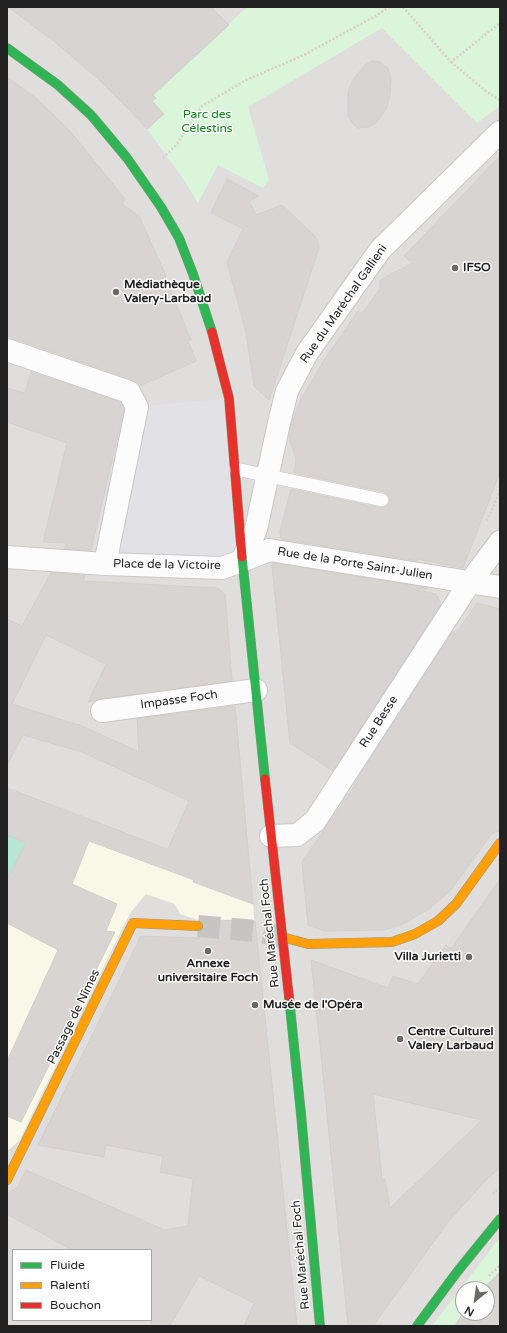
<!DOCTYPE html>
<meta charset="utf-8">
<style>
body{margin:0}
#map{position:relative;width:507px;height:1333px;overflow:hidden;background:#f0eeeb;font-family:"Varela Round",sans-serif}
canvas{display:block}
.frame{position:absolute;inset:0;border:8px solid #222;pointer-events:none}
.legend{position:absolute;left:12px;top:1249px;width:140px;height:72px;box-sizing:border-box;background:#fff;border:1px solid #a7a7a7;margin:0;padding:5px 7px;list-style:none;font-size:12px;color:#222}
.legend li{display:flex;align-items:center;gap:8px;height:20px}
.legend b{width:20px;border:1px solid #a7a7a7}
.north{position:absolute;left:455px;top:1281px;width:40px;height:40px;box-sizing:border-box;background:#fff;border:1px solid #a7a7a7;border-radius:50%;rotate:209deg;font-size:11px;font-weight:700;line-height:16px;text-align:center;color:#222}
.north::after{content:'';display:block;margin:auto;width:14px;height:18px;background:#6a6968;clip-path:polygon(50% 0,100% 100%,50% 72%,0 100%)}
</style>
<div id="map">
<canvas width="507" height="1333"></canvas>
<div class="frame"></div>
<ul class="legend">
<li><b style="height:5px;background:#30b455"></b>Fluide</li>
<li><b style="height:5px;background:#ff9f0a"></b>Ralenti</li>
<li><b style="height:5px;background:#e5322d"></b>Bouchon</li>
</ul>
<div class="north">N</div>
</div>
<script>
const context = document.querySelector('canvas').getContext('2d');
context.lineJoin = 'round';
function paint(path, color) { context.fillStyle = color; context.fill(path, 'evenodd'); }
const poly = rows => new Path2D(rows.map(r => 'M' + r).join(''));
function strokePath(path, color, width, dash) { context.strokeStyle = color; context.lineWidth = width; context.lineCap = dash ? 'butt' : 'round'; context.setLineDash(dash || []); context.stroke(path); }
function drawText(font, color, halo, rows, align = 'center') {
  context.font = font + ' "Varela Round",sans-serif'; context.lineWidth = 3; context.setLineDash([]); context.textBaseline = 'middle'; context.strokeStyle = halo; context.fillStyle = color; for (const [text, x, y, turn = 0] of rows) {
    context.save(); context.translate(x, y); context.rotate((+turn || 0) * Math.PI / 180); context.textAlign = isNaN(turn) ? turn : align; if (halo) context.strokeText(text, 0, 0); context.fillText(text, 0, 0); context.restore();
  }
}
paint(poly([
 [7,7,500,7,500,1326,7,1326],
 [13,1250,151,1250,151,1320,13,1320],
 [463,1289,487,1289,487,1313,463,1313]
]), '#dfdedc');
paint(poly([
 [14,791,186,855,210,869,251,878,255,929,198,920,180,914,175,904,146,894,131,912,126,921,19,1141,7,1151,7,879,26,844,7,835,7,809]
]), '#f8f7e8');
paint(poly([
 [247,7,500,7,500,106,477,123,382,28,248,107,269,180,263,188,218,165,198,203,184,180,147,129,164,114,152,101,156,98,153,95],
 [500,1237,500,1326,432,1326],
 [463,1289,487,1289,487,1313,463,1313]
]), '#daf5da');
paint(poly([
 [7,835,26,843,7,879]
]), '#b7e6d2');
paint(poly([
 [229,398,242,561,105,564,137,407]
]), '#e2e1e5');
const building = poly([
 [8,7,211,7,229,25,153,95,156,98,152,101,164,114,147,129,133,114,97,78,55,42,8,7],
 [372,61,380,62,388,68,391,80,390,95,386,109,377,122,369,127,358,128,352,123,348,116,348,96,349,88,356,76,366,64,372,61],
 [7,77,37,99,70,131,125,199,122,204,139,216,166,276,165,277,191,340,188,341,196,361,140,386,133,380,7,336,7,77],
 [500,156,500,472,463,568,417,559,418,561,281,539,280,531,291,489,380,508,385,507,388,505,390,501,389,497,387,494,384,492,294,473,296,459,289,438,291,425,300,401,323,362,358,311,362,314,380,289,380,281,385,277,413,263,404,256,500,156],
 [227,179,259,196,249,201,256,215,282,205,314,235,317,240,319,248,269,400,254,386,246,333,227,262,243,229,211,213,227,179],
 [31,372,120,402,124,409,91,550,64,549,67,543,43,542,67,443,7,422,7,388,25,393,31,372],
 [273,563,428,588,423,591,436,594,441,604,333,771,290,743,272,566,273,563],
 [51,573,85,575,83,581,218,588,225,594,232,681,100,699,88,702,106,664,46,635,12,704,78,725,78,724,139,752,137,719,235,706,253,904,193,882,194,880,89,841,72,884,117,904,106,931,115,932,21,1122,7,1116,7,1061,58,950,7,923,7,879,26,843,7,835,7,788,168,849,189,801,82,752,23,735,7,765,7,619,22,626,51,573],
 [477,603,500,609,500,831,495,832,490,836,450,891,429,909,401,925,383,930,325,931,308,925,302,862,355,785,354,784,453,631,455,635,477,603],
 [500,879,500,1168,486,1180,448,1222,373,1326,348,1326,322,1063,311,960,388,988,393,976,418,984,446,945,451,949,500,879],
 [373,1094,482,1120,390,1208,385,1179,382,1179,373,1094],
 [209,920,255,921,297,1326,244,1326,254,1303,199,1276,170,1326,151,1326,151,1250,72,1250,7,1214,7,1196,9,1192,14,1190,18,1186,26,1170,165,1230,188,1226,193,1179,160,1172,163,1156,106,1145,104,1157,38,1145,141,936,197,938,203,937,209,932,210,926,209,920],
 [500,1272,500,1326,455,1326,463,1313,487,1313,487,1289,483,1289,500,1272]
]);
paint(building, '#d7d4d2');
strokePath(building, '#d3d0cc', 1);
strokePath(poly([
 [198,926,256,931,282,937]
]), '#c7c5c3', 22, [22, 11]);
const lane = poly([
 [236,469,382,500]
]);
const street = poly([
 [7,350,129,392,137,407,105,564],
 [7,557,105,564,222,568,242,561,269,550,500,587],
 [242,561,256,529,279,423,287,391,307,353,380,250,500,132],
 [102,711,256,690],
 [271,836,297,835,315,821,470,582,500,542]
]);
const fast = poly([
 [7,48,58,85,91,115,127,158,161,207,179,238,193,274,212,332],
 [242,557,265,779],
 [289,997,301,1114,320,1326],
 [417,1326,457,1272,500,1219]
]);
const slow = poly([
 [282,937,308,944,392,942,415,934,438,921,456,904,500,843],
 [7,1180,133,923,198,926]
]);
const jam = poly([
 [212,332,229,398,242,557],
 [265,779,289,997]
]);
strokePath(lane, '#c9c8c7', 14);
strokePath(street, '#c9c8c7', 24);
strokePath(fast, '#999a82', 10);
strokePath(slow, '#999a82', 10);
strokePath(jam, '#999a82', 10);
strokePath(poly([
 [403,7,451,62,500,23],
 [451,62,487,92,500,100],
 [163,158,177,144,202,106,246,80,304,55,377,15,389,7],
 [487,521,500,491],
 [493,1194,500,1187],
 [489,1276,500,1265]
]), '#dccecd', 2.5, [2, 2]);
strokePath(lane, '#fdfcfc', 13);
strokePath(street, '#fdfcfc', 22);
strokePath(fast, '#30b455', 9);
strokePath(slow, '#ff9f0a', 9);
strokePath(jam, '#e5322d', 9);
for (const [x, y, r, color] of [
 [455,268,4,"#6a6968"],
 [116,292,4,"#6a6968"],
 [208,951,4,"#6a6968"],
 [469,957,4,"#6a6968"],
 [255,1005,4,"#6a6968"],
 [400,1039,4,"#6a6968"]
]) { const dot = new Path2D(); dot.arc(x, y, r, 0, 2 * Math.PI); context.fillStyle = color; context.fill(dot); strokePath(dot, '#fff', 1.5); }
drawText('12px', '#0c8416', '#fff', [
 ["Parc des",207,115],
 ["Célestins",207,129]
]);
drawText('bold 12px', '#222', '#fff', [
 ["IFSO",463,268],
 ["Médiathèque",124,285],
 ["Valery-Larbaud",124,299],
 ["Villa Jurietti",461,957,"right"],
 ["Annexe",208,964,"center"],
 ["universitaire Foch",208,978,"center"],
 ["Musée de l'Opéra",263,1005],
 ["Centre Culturel",408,1032],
 ["Valery Larbaud",408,1046]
], 'left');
drawText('12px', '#222', '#fff', [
 ["Rue du Maréchal Gallieni",344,304,-55],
 ["Rue de la Porte Saint-Julien",355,564,9],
 ["Place de la Victoire",167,565,1],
 ["Impasse Foch",179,700,-8],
 ["Rue Besse",379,722,-57],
 ["Rue Maréchal Foch",270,933,-96],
 ["Passage de Nîmes",74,1017,-64],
 ["Rue Maréchal Foch",301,1255,-95]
]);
</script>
